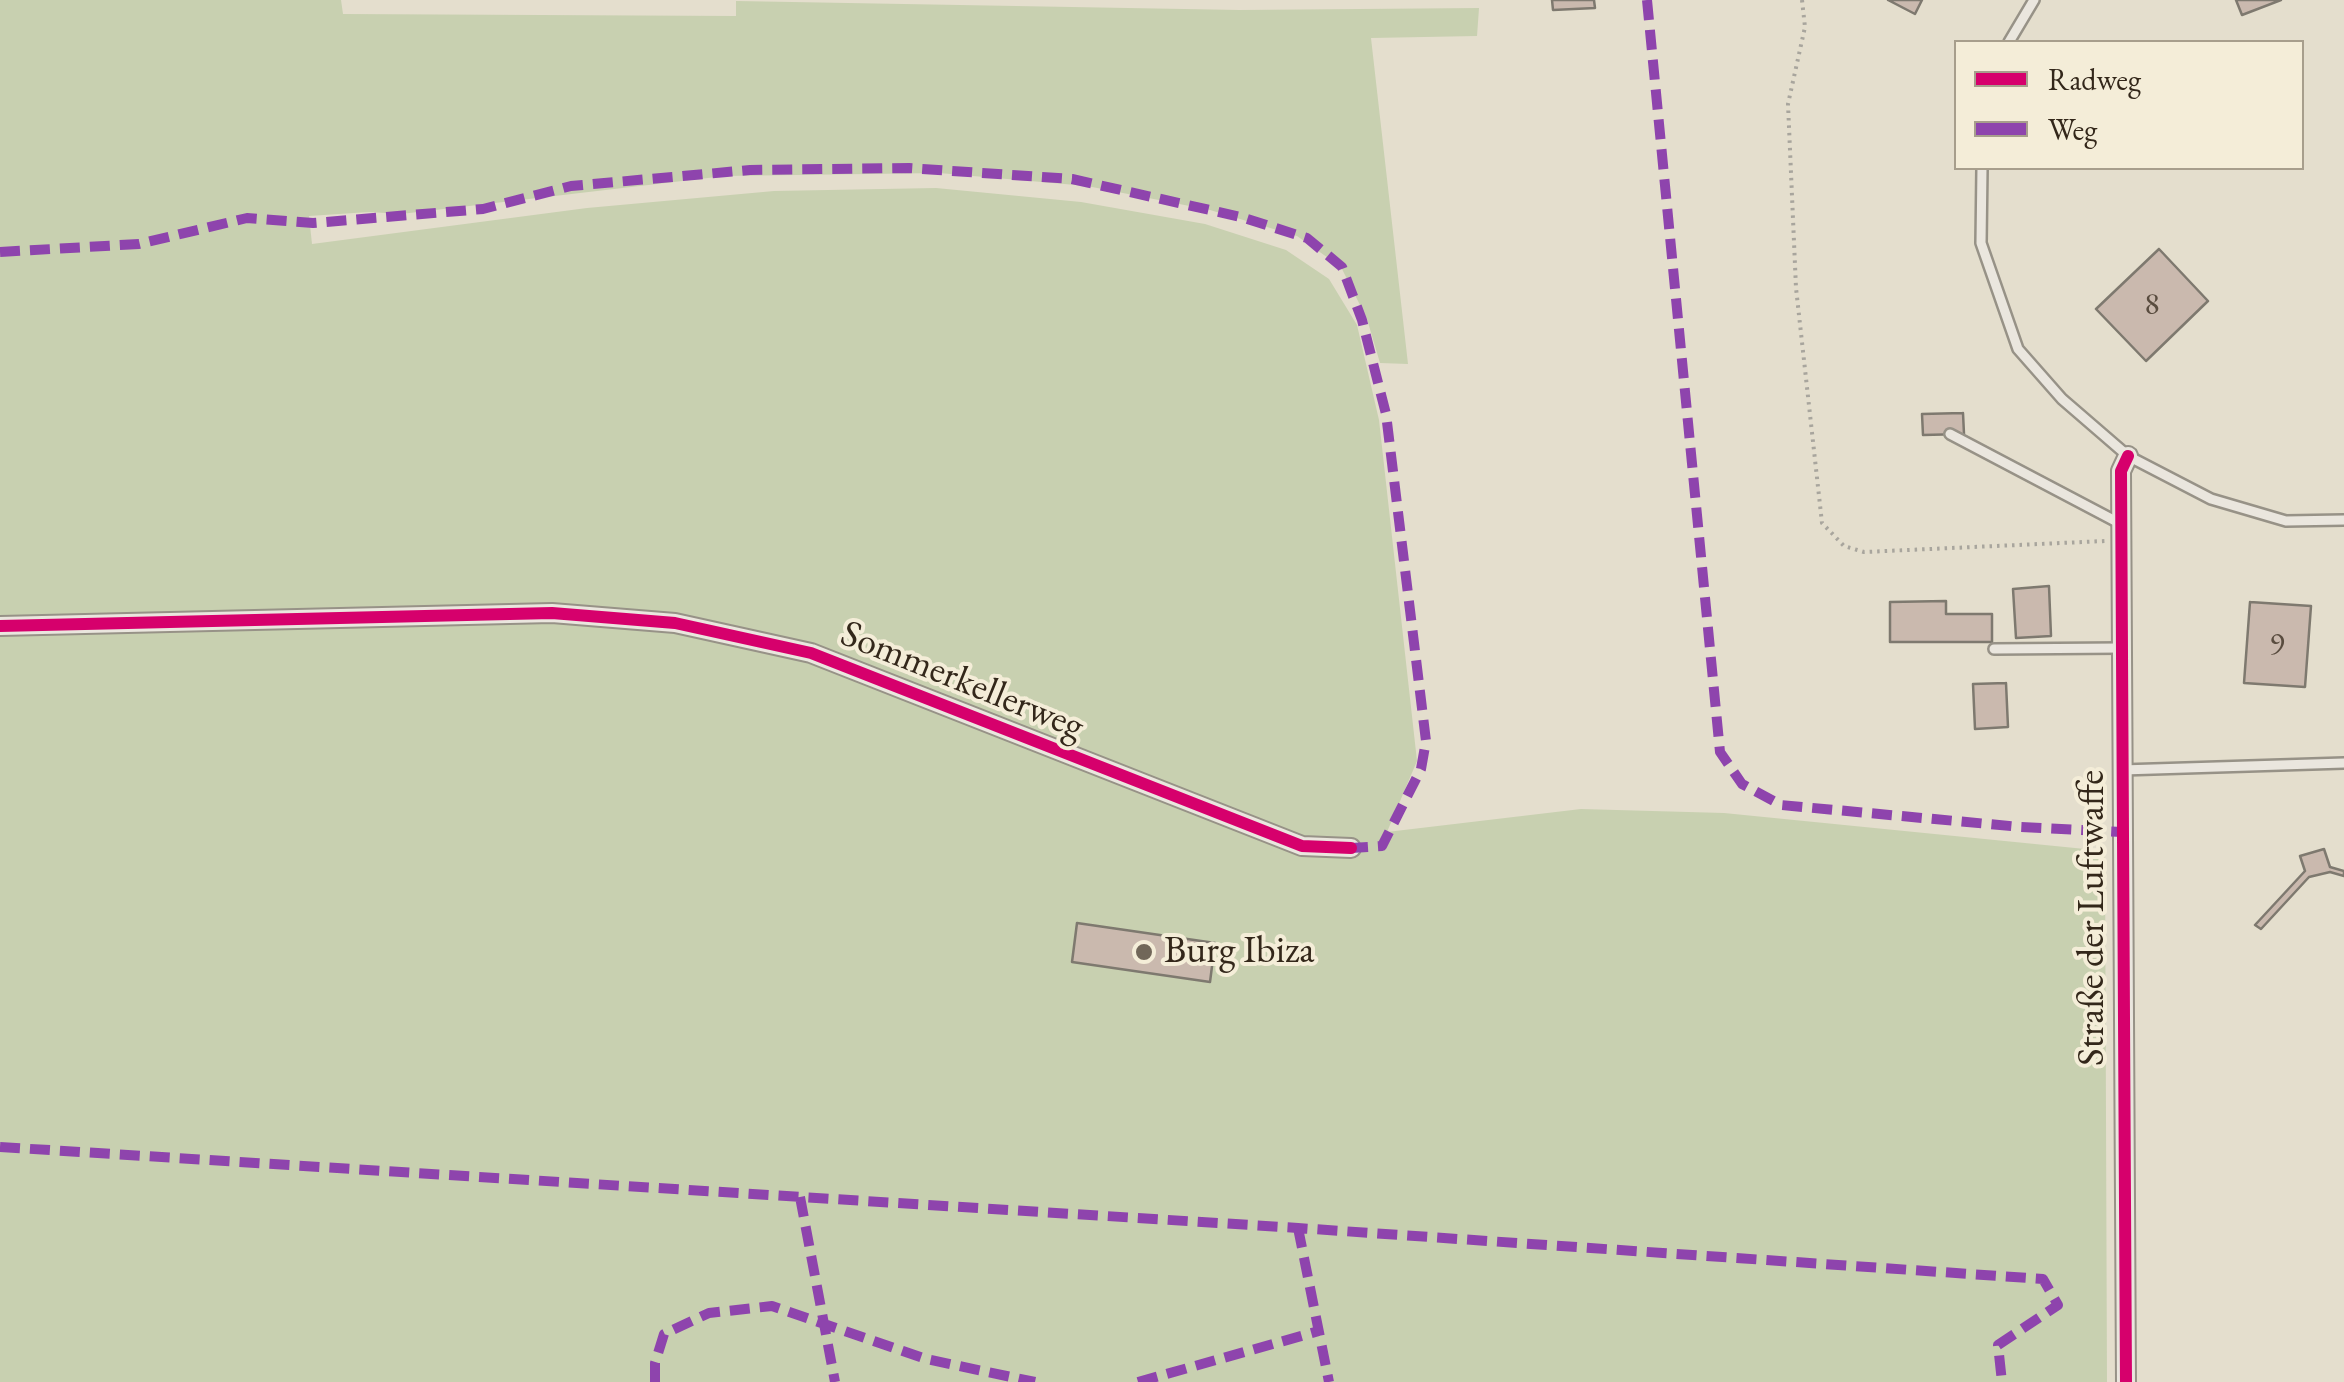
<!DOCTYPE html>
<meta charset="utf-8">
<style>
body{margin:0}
#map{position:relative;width:2344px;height:1382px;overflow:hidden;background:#e4decd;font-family:"EB Garamond",serif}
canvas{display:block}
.legend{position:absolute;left:1954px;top:40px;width:350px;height:130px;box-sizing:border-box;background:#f4edd8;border:2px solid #a79e8c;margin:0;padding:12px 18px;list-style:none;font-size:30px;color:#33271a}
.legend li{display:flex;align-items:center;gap:20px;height:50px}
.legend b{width:50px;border:2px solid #a79e8c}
</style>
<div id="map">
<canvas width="2344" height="1382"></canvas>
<ul class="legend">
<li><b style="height:12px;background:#d6006c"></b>Radweg</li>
<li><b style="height:12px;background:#8e44ad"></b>Weg</li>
</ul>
</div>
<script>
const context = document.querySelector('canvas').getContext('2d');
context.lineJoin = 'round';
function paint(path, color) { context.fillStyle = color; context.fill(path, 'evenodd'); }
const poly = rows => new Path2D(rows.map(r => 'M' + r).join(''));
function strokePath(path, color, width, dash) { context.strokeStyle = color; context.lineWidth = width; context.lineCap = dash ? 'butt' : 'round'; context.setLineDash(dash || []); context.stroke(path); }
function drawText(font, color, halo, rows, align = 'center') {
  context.font = font + ' "EB Garamond",serif'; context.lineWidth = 8; context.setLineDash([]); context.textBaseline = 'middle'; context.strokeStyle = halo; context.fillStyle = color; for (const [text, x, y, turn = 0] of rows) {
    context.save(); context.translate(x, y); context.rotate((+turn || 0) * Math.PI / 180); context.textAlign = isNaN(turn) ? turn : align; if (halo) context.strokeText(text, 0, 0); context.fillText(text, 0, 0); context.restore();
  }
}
paint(poly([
 [0,0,341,0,343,14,736,16,736,1,1240,10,1479,8,1477,36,1371,38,1408,364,1380,363,1367,319,1341,267,1297,236,1210,210,1087,186,939,173,725,176,401,214,369,212,309,216,312,244,587,208,774,191,936,188,1081,202,1205,224,1286,250,1329,279,1357,325,1379,420,1417,761,1387,832,1581,809,1724,813,2105,851,2107,1382,0,1382]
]), '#c8d0b0');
const building = poly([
 [1552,0,1594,0,1595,8,1553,10,1552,0],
 [1888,0,1922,0,1915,14,1888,0],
 [2236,0,2281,0,2242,15,2236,0],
 [2159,249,2208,301,2146,361,2096,309,2159,249],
 [1963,413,1964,434,1923,435,1922,414,1963,413],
 [2049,586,2051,636,2016,638,2013,589,2049,586],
 [1946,601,1946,614,1992,614,1992,642,1890,642,1890,602,1946,601],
 [2250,602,2311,606,2305,687,2244,683,2250,602],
 [2006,683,2008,727,1975,729,1973,684,2006,683],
 [2324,849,2330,867,2344,871,2344,876,2330,872,2309,877,2261,929,2255,925,2305,871,2300,856,2324,849],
 [1077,923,1215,943,1210,982,1072,962,1077,923]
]);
paint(building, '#cab9ae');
strokePath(building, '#7e796f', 2.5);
const service = poly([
 [2009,42,2034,0],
 [1982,168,1981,243,2018,349,2062,399,2128,456,2211,499,2286,521,2344,520],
 [1950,434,2121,524],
 [1994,649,2121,648],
 [2122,770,2344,763]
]);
const minor = poly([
 [0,626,552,613,675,623,811,653,1302,846,1351,848],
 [2126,1382,2121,471,2128,456]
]);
strokePath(service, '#979287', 14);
strokePath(minor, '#979287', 22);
strokePath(poly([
 [1802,0,1805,27,1788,104,1796,288,1822,523,1844,546,1864,552,2105,541]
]), '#a8a59d', 4, [2.5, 5]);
strokePath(service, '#eae6de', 9);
strokePath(minor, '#eae6de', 18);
strokePath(poly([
 [1647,0,1720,752,1742,784,1781,805,2021,827,2122,832],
 [0,252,139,244,247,218,313,223,483,209,571,186,750,170,909,168,1072,179,1241,217,1307,238,1342,267,1362,320,1386,414,1426,741,1421,769,1382,846,1351,848],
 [0,1147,1298,1228,2043,1279,2058,1305,1998,1345,2002,1382],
 [800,1197,835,1382],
 [1298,1228,1329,1382],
 [655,1382,655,1363,664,1334,709,1313,772,1306,926,1359,1035,1382],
 [1138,1382,1319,1331]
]), '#8e44ad', 10, [20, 10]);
strokePath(poly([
 [0,626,552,613,675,623,811,653,1302,846,1351,848],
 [2126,1382,2121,471,2128,456]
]), '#d6006c', 12);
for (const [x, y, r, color] of [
 [1144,952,10,"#716759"]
]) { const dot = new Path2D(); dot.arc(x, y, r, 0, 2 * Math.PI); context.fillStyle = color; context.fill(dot); strokePath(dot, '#f4edd8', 4); }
drawText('32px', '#594c3f', null, [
 ["8",2152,305],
 ["9",2277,645]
]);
drawText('38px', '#33271a', '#f4edd8', [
 ["Sommerkellerweg",962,681,22],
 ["Straße der Luftwaffe",2093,918,-90]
]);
drawText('38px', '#33271a', '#f4edd8', [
 ["Burg Ibiza",1164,952]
], 'left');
</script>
